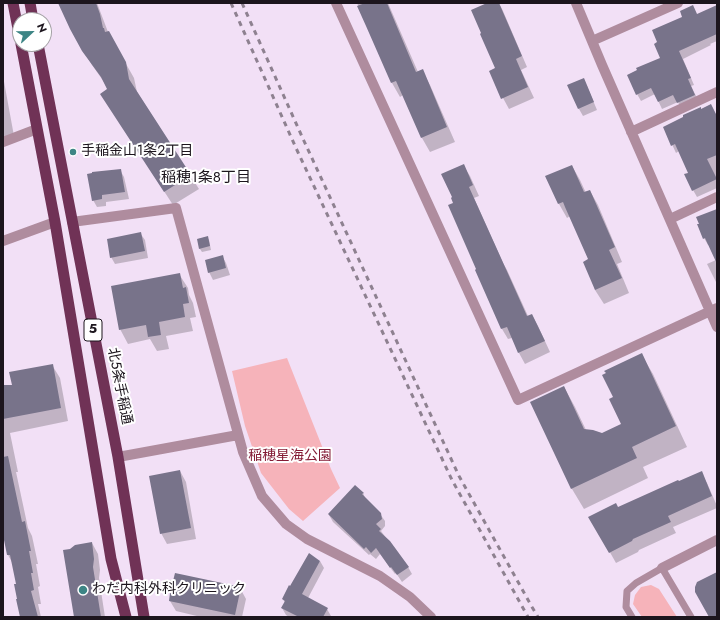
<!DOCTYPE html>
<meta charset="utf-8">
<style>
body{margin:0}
#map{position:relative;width:720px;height:620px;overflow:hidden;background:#f2e0f6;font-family:Jost,sans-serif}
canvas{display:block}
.frame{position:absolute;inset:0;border:4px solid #1c151d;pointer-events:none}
.north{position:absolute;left:12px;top:12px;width:40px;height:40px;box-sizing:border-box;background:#fff;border:1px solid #a4a1a5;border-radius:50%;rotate:68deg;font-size:11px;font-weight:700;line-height:16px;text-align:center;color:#1c151d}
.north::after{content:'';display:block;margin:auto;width:14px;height:18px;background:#3d8585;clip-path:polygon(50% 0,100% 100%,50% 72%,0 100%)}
</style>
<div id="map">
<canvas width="720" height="620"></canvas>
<div class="frame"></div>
<div class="north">N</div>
</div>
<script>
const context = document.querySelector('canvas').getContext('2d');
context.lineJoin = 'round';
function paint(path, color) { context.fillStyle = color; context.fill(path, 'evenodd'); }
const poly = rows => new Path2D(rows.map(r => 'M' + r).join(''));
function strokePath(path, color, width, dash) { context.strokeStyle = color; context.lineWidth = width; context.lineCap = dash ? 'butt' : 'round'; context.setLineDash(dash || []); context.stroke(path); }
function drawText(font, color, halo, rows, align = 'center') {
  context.font = font + ' Jost,"Noto Sans JP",sans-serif'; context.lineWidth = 4; context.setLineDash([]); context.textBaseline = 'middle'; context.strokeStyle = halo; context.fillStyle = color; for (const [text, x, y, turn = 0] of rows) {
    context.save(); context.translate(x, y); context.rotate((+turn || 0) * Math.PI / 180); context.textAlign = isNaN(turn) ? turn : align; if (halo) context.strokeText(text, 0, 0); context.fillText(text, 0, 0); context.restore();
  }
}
paint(poly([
 [287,358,331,469,340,488,303,521,289,509,261,473,245,426,232,371],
 [651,585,659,589,677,617,642,617,633,604,635,595,641,587]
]), '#f6b3ba');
paint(poly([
 [59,3,97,3,108,32,134,78,137,92,190,175,199,189,173,205,110,108,109,89,92,65,83,50],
 [357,3,388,3,418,72,422,70,430,85,455,142,430,152,422,138,403,95,400,97,392,83],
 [490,3,499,3,503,11,527,67,521,70,534,98,509,109,503,98,496,69],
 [717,6,717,41,710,44,711,45,683,59,694,85,691,86,699,102,682,110,678,102,662,109,655,94,641,101,637,94,661,58,697,15],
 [3,76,14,136,3,137],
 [569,85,587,86,597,110,583,116,579,109],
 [701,110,717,115,717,188,697,197,693,190,689,173,679,151,676,153,664,127],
 [463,165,470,176,479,196,474,198,503,263,507,270,528,316,532,315,538,326,550,352,525,364,519,353,512,338,508,339,502,329,469,251,454,203],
 [572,166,580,180,586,193,590,191,598,205,622,262,617,264,629,293,604,304,595,290,589,260,570,216,567,218,559,204,546,177],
 [120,170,124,177,129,199,106,202,106,206,97,207,93,200],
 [717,212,717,284,707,264,716,260,709,245,708,245,704,238],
 [140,233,145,240,148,258,115,264,111,257],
 [207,237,209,240,211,250,202,252,200,249,198,239],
 [222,256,226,263,230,275,213,280,209,272],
 [179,274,188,288,189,295,193,303,196,317,190,318,193,331,166,336,169,349,157,351,150,339,128,344,120,329],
 [641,354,653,374,687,447,643,467,648,478,584,509,572,489,531,402,564,387,575,407,586,430,602,434,622,424,614,398],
 [52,365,60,378,68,421,10,433,18,472,16,472,28,528,32,536,38,564,36,564,40,586,38,587,41,604,38,604,41,617,21,617,18,600,18,584,13,564,8,555,3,532,3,391],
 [180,471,186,482,196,539,167,544,161,533],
 [701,473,707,483,717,506,717,508,673,527,676,533,639,550,638,552,616,563,590,517,618,508],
 [363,493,366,500,380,514,385,521,385,526,381,531,408,567,412,574,402,582,396,573,395,574,380,554,376,559,370,554,369,555,333,522,329,515],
 [92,543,98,554,100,570,99,578,105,617,75,617],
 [320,561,324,568,308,598,327,609,331,616,331,617,289,617,286,615,282,608,285,603,283,599],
 [171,582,240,588,246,599,242,617,201,617,176,611,170,601,171,596,169,592]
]), '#0003');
paint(poly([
 [58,3,96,3,100,14,103,28,104,28,105,32,109,31,126,62,129,79,191,175,164,192,100,94,107,89,101,77,82,51,70,29],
 [365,3,387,3,416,72,423,69,447,127,421,138,396,81,391,83,366,26,357,6],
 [487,3,499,3,522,56,516,59,528,87,501,99,489,71,495,68,480,34,481,33,471,10],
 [693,5,697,14,717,5,717,34,679,51,691,78,688,79,695,95,677,103,673,95,658,102,651,88,636,95,627,75,637,70,636,68,660,58,654,44,657,42,652,30,682,17,680,11],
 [584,78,594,102,578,109,567,85],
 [711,104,717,116,717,155,707,159,717,179,692,191,684,174,688,173,675,144,671,146,663,127,683,117,683,115,701,107,701,109],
 [464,164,473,185,469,187,501,258,527,316,532,314,545,341,518,353,507,327,501,329,475,270,476,269,448,205,453,203,451,198,452,197,441,174],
 [572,165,584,192,590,190,615,247,609,250,622,278,595,290,583,262,588,259,565,207,563,202,558,204,545,176],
 [121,169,125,192,102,195,102,199,92,201,87,174,92,173,92,172],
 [717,209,717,264,705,238,703,239,697,224,699,224,696,217],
 [141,232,145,251,110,258,107,239],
 [208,236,210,246,199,249,197,239],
 [223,255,226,268,208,273,205,260],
 [180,273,183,288,186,287,189,303,183,304,185,317,159,322,161,335,148,337,146,325,119,330,111,286],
 [642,353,676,426,632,447,637,458,571,489,530,402,564,386,584,429,593,430,602,433,621,424,609,399,613,397,602,375,606,373,604,371],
 [53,364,61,408,3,419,3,385,12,385,9,372],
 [8,456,22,522,25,521,31,551,29,551,33,573,31,573,34,590,31,591,38,617,20,617,16,599,17,599,14,584,16,584,10,555,7,555,3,535,3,457],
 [180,470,191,528,160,534,149,476],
 [702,471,712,496,668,516,671,522,633,539,632,541,609,553,588,517,616,503,618,507,678,480,679,481],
 [355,485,364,493,362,494,381,513,382,519,376,524,381,529,379,531,390,541,409,567,397,575,391,567,390,568,376,548,371,553,366,547,364,549,328,514],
 [92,542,94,559,93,567,101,617,74,617,63,550,70,549,75,545],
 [309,553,320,561,302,594,328,608,323,617,299,617,281,608,285,601,282,599,289,585,290,586],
 [717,572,717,617,709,617,695,592,695,587,697,582],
 [175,573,241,587,235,615,169,601,170,593,168,592,170,580,173,581]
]), '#78738a');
strokePath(poly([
 [632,617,626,607,627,591,636,583,662,568,691,617]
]), '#af8c9e', 7);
strokePath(poly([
 [336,3,518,400,717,308],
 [576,3,602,65,717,327],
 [592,41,678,3],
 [631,132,717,92],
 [3,142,37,129],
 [670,219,717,197],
 [72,222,176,208,243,452,262,496,286,524,307,539,380,576,410,597,431,617],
 [3,241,55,222],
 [118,457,238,435]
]), '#af8c9e', 10);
strokePath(poly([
 [662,568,717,540]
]), '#af8c9e', 10);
strokePath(poly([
 [13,3,20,39],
 [30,3,33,20],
 [21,44,55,222,111,559,126,617],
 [38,44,118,457,144,617]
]), '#703256', 11);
strokePath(poly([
 [231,3,296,148,452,480,528,617],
 [242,3,304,141,459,476,532,607,538,617]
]), '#8e8190', 3, [5, 5]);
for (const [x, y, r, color] of [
 [73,152,4,"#3d8585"],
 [83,590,5,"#3d8585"]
]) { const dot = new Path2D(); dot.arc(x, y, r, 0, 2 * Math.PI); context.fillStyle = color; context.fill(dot); strokePath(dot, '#fff', 1.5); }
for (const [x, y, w] of [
 [93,330,18]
]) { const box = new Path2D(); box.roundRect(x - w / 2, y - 11, w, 22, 3); context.fillStyle = '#fff'; context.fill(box); strokePath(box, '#1c151d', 1); }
drawText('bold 13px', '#1c151d', null, [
 ["5",93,330]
]);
drawText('14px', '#1c151d', '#fff', [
 ["手稲金山1条2丁目",81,152],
 ["わだ内科外科クリニック",92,590]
], 'left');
drawText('14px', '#1c151d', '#fff', [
 ["北5条手稲通",119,386,79]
]);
drawText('14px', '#841c36', '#fff', [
 ["稲穂星海公園",290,457]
]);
drawText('15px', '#1c151d', '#fff', [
 ["稲穂1条8丁目",206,178]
]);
</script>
